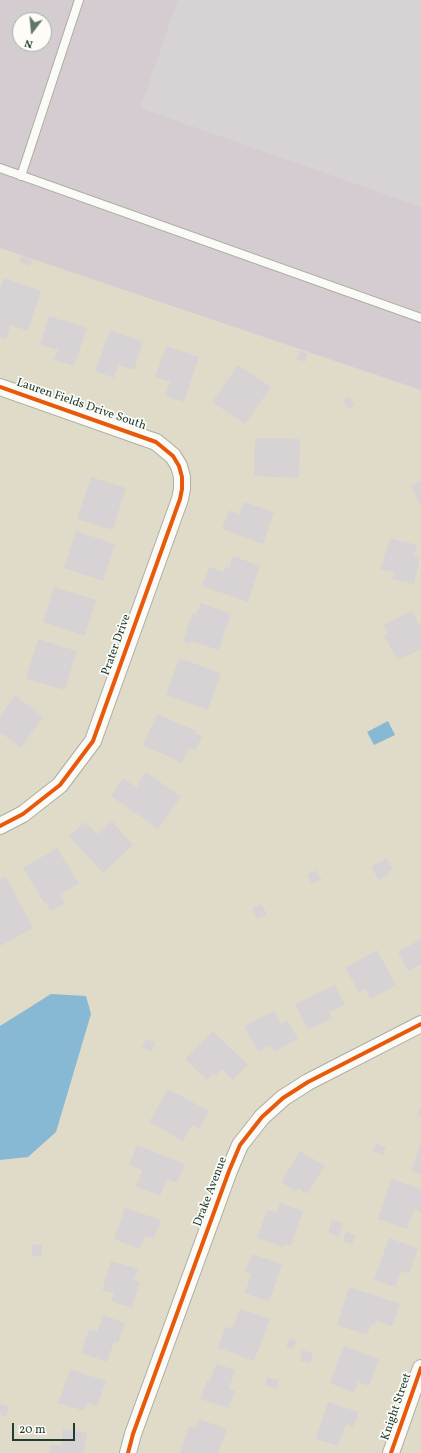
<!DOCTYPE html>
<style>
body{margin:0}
#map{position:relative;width:421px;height:1453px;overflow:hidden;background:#e0dbc9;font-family:Vollkorn,serif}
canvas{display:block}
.north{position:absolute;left:12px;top:12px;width:40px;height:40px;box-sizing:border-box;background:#fdfcf7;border:1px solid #a4b0a9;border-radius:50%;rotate:196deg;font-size:11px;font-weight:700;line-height:16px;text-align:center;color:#1f3d34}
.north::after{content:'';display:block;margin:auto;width:14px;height:18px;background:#637468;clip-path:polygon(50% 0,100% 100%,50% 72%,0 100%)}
.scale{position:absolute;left:12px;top:1423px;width:63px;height:18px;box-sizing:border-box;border:2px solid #1f3d34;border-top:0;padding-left:5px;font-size:12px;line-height:14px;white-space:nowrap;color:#1f3d34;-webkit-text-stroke:3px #fdfcf7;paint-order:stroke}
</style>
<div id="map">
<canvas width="421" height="1453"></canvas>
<div class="north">N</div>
<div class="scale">20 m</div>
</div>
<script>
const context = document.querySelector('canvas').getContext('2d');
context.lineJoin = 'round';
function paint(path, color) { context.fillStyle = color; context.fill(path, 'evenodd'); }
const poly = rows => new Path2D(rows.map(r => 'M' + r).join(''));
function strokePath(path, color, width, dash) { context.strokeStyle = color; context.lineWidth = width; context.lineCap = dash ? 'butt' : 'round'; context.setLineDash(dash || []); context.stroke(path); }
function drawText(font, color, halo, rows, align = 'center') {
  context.font = font + ' Vollkorn,serif'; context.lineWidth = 3.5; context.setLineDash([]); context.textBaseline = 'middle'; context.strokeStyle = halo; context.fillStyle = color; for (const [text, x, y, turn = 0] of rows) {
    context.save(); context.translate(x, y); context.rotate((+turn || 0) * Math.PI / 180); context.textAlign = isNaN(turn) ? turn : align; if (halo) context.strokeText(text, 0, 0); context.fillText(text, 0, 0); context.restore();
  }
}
paint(poly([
 [0,0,421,0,421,390,0,248],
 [20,20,44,20,44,44,20,44]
]), '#d4ccd0');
paint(poly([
 [388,721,395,735,374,745,367,732],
 [51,994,86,996,91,1014,56,1132,28,1157,0,1160,0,1026]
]), '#87b8d4');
paint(poly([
 [178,0,421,0,421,207,140,108],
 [21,256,33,260,30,266,19,262],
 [4,278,41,291,28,331,13,326,13,325,11,324,6,339,0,338,0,290],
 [49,316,87,328,74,366,54,360,58,350,40,345],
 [110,330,143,342,134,370,118,365,114,378,95,371],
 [166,346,199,357,184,402,165,396,170,382,155,377],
 [300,350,308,354,305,362,296,359],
 [238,365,271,387,245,424,212,402],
 [350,397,355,406,348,409,343,400],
 [255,438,300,439,299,478,254,476],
 [91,477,126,488,113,530,77,519],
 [421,481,421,506,411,486],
 [244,502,274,512,263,544,222,529,229,510,239,515],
 [76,531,115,544,103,581,64,568],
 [390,538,417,545,414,556,420,558,414,584,392,579,394,572,380,569],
 [233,556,260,566,248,602,202,586,209,567,224,572,226,566,229,567],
 [54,587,96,600,85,636,43,622],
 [201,603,231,614,219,650,190,641,189,644,183,642,192,613,196,614],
 [412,611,421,627,421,649,398,660,384,636,388,634,383,625],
 [38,639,77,651,65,690,26,679],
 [179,658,221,673,208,710,166,695],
 [15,695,43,717,21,748,0,732,0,716],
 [157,714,196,731,195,733,202,736,195,751,189,748,182,763,143,745],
 [146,772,181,797,158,829,111,796,123,778,137,788,139,786,138,784],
 [112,821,133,845,103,873,69,836,85,822,97,834],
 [57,848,79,883,60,895,65,903,51,911,46,902,44,903,23,868],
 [386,858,393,869,388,872,389,874,379,880,371,867],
 [316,870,322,880,312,884,307,875],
 [6,876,33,928,0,946,0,879],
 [262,904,267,915,257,919,252,908],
 [421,939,421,964,408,971,398,952],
 [377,950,396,985,371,999,365,989,359,992,345,968],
 [335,985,345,1005,329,1012,332,1018,308,1030,295,1004],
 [274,1011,281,1024,287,1020,298,1039,274,1052,270,1046,258,1052,244,1026],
 [213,1031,248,1065,233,1080,222,1069,216,1076,213,1073,207,1080,185,1059],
 [146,1039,155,1042,151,1052,142,1048],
 [168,1089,209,1111,199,1129,192,1125,183,1141,149,1122],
 [421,1105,421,1117,417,1116],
 [421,1142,421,1174,411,1171],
 [376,1143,386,1147,383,1155,373,1151],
 [137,1145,185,1164,177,1183,167,1179,160,1196,136,1187,142,1170,129,1165],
 [300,1151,325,1166,307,1194,298,1188,296,1192,281,1182],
 [391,1179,421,1189,421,1212,414,1209,407,1229,378,1219],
 [280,1203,303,1211,291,1246,284,1244,283,1247,257,1238,267,1210,277,1213],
 [125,1208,161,1220,154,1239,145,1236,140,1249,114,1239],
 [332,1219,343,1223,339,1237,328,1233],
 [346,1232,356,1235,352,1244,343,1241],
 [389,1238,418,1248,409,1274,401,1271,395,1287,374,1280],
 [42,1244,42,1256,32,1256,32,1245],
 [252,1254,282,1264,269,1302,245,1293,251,1274,245,1272],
 [111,1261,138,1269,134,1280,140,1282,132,1308,111,1301,114,1293,102,1290],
 [349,1287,400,1304,392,1326,376,1321,374,1325,371,1324,367,1335,337,1325],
 [240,1309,270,1319,254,1361,218,1348,226,1326,232,1329],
 [103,1315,125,1323,118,1343,114,1342,107,1362,81,1353,89,1329,97,1332],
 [290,1338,297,1341,293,1349,286,1346],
 [344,1346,379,1359,369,1386,358,1382,354,1393,330,1383],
 [302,1350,313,1353,310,1363,300,1361],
 [216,1364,235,1370,229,1389,235,1391,229,1408,200,1399,207,1380,210,1381],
 [70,1369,106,1381,97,1406,87,1403,84,1411,58,1403],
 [267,1377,279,1380,277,1389,265,1386],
 [328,1402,359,1412,354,1427,346,1424,338,1446,316,1439],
 [0,1404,9,1407,6,1417,0,1415],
 [199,1419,227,1429,218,1453,180,1453,189,1426,195,1428],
 [63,1429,87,1433,83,1453,50,1453,51,1444,61,1446]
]), '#d7d2d4');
const service = poly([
 [0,168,421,318],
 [21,176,79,0]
]);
const minor = poly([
 [0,387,156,442,173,456,179,466,182,477,182,489,180,499,93,741,60,785,23,814,0,826],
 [128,1453,133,1434,229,1171,240,1145,262,1117,283,1098,308,1082,421,1024],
 [391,1453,421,1368]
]);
strokePath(service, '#adada1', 10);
strokePath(minor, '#adada1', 18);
strokePath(service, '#fafaf7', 8);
strokePath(minor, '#fafaf7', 16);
strokePath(poly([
 [0,387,156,442,173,456,179,466,182,477,182,489,180,499,93,741,60,785,23,814,0,826],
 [128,1453,133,1434,229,1171,240,1145,262,1117,283,1098,308,1082,421,1024],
 [391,1453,421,1368]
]), '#e8590c', 4);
drawText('12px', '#1f3d34', '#fdfcf7', [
 ["Lauren Fields Drive South",81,405,19],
 ["Prater Drive",117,645,-70],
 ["Drake Avenue",211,1192,-69],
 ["Knight Street",397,1407,-71]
]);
</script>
